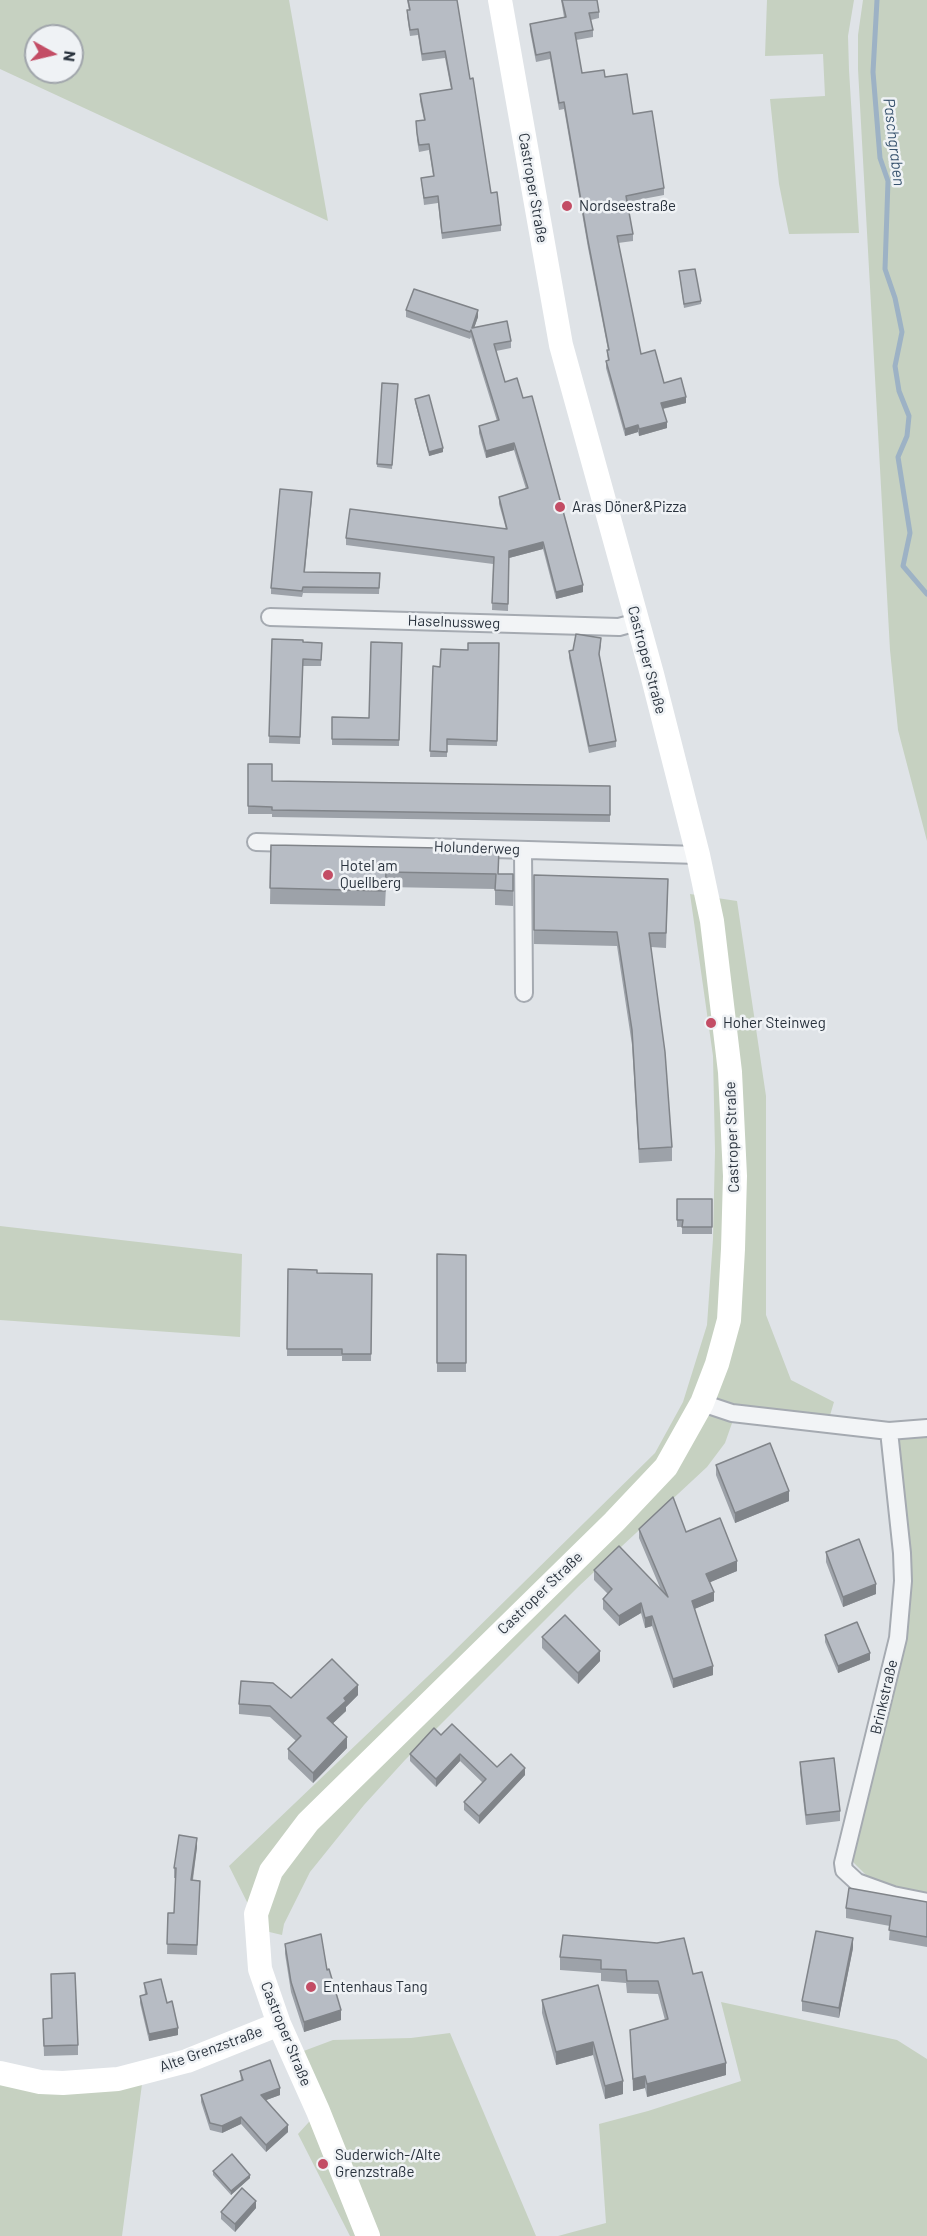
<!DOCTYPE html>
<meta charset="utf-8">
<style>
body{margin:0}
#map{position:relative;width:927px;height:2236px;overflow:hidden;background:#dfe3e7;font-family:Barlow,sans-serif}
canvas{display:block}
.north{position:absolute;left:24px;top:24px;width:60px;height:60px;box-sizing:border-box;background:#eff2f5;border:2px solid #a0a5ab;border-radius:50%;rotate:98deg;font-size:16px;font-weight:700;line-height:24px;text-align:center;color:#29323d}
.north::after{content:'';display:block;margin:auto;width:21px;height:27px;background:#c34d65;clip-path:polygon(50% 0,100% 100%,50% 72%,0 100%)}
</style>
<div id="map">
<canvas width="927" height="2236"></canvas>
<div class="north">N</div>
</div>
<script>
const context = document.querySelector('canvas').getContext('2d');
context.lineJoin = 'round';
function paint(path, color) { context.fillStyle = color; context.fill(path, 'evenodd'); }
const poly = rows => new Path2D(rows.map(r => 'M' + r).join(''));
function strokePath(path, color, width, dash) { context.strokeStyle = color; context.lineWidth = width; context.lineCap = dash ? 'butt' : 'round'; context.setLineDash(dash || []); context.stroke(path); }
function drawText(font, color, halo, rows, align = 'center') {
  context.font = font + ' Barlow,sans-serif'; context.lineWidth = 5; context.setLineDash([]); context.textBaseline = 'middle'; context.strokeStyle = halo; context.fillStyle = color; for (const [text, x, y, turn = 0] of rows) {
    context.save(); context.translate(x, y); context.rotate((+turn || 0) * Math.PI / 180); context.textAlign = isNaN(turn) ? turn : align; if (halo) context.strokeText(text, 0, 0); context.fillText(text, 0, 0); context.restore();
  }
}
paint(poly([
 [0,0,289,0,328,221,0,69],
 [36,36,72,36,72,72,36,72],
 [767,0,854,0,848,36,849,70,859,233,789,234,779,184,770,99,825,96,823,54,765,56],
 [863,0,927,0,927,841,898,730,890,650,858,69,858,35],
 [690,894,737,901,766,1096,766,1315,791,1380,834,1402,828,1422,737,1409,725,1443,707,1467,579,1586,405,1760,364,1805,310,1872,284,1924,282,1935,261,1930,229,1866,448,1657,655,1453,683,1402,707,1325,713,1239,715,1151,713,1056],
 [0,1226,242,1254,240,1337,0,1320],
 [927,1430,927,1900,877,1886,852,1861,902,1639,891,1433],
 [721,2002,897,2040,927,2059,927,2236,558,2236,606,2223,599,2124,648,2111,741,2081],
 [450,2033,536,2236,350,2236,298,2134,318,2112,293,2055,333,2040,411,2038],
 [0,2083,142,2084,122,2236,0,2236]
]), '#c6d1c1');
strokePath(poly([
 [877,0,873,72,880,158,888,181,885,269,895,298,902,332,895,366,899,391,909,416,907,436,898,457,910,533,903,566,927,594]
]), '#9db2c5', 5);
const street = poly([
 [270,617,619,627,637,622],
 [256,842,698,855],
 [523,850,524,993],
 [702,1403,732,1413,889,1431,927,1428],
 [889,1431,902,1553,903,1581,898,1638,843,1863,844,1870,857,1882,893,1895,927,1902]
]);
strokePath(street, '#a5aab1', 20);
strokePath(street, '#f2f4f6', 16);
strokePath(poly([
 [0,2073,40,2082,63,2083,118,2079,187,2061,279,2024],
 [368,2236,318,2111,279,2024,260,1969,256,1914,271,1871,308,1822,614,1522,666,1467,702,1403,717,1364,729,1320,733,1249,735,1176,730,1072,712,921,698,855,652,674,561,345,500,0]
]), '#fff', 24);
paint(poly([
 [407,0,457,0,470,79,491,193,501,225,501,231,442,239,438,203,424,205,421,178,433,176,429,150,419,152,417,140,416,121,424,120,420,101,420,94,451,89,445,58,422,61,418,35,410,36,407,16,407,10,409,10],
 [561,0,597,0,599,12,599,18,591,20,593,30,593,37,576,40,582,73,605,77,633,114,664,188,664,195,627,202,633,234,633,241,618,243,641,354,664,383,686,403,663,409,667,428,639,436,638,432,625,436,606,368,606,361,608,361,607,350,608,350,588,248,564,109,559,110,550,59,536,62,530,31,530,24,564,17],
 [679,271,701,301,701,304,684,308],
 [406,310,478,317,474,328,511,341,511,348,496,351,505,382,583,592,556,599,543,549,509,558,508,611,492,610,493,564,346,545,346,538,506,529,499,504,499,497,526,489,514,450,486,458,479,433,479,426,497,421,471,337,470,339,406,317],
 [382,383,398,384,392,469,377,467],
 [415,399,443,452,429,456,415,402],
 [312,498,305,572,380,573,379,594,303,593,302,597,271,594,271,588],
 [272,639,303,642,322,643,321,666,303,666,300,744,269,743],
 [402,643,399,746,332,745,332,717,369,718],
 [499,643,497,746,447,745,447,757,430,757,433,666,440,667,468,650],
 [601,645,599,657,616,741,616,747,589,753,569,658,569,651],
 [248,764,272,781,610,786,610,822,272,817,272,814,248,814],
 [271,845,499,874,513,874,513,906,495,905,495,889,386,887,385,906,270,904],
 [534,875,668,879,666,948,651,947,672,1147,672,1161,639,1163,632,1045,617,946,534,944],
 [677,1199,712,1199,712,1234,682,1234,682,1227,677,1227],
 [437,1254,466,1255,466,1372,437,1372],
 [288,1269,317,1273,372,1274,371,1361,342,1361,342,1356,287,1356],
 [716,1465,789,1501,735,1523,716,1475],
 [639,1529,686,1532,737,1571,710,1582,714,1601,694,1609,713,1675,673,1688,652,1626,645,1628,641,1613,619,1626,603,1609,603,1599,608,1594,594,1580,594,1570,661,1590,639,1538],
 [826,1552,876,1594,843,1607,826,1562],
 [825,1635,870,1660,838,1673,825,1642],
 [542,1637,600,1661,578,1684,542,1648],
 [358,1695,346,1707,346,1711,333,1723,347,1748,313,1783,288,1759,288,1749,296,1741,270,1717,239,1714,239,1704,291,1698],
 [441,1735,497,1767,525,1775,479,1824,464,1810,464,1802,483,1783,460,1761,436,1787,410,1761,410,1754],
 [800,1762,840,1811,840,1821,806,1825,800,1772],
 [197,1847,193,1880,200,1881,197,1955,167,1954,168,1913,174,1913,176,1878,174,1878,174,1868],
 [927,1902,927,1947,889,1940,890,1926,846,1918,846,1908],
 [563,1935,693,1974,726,2075,647,2097,645,2088,633,2091,630,2030,665,2020,658,1994,627,1993,626,1983,601,1981,601,1973,560,1970,560,1957],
 [285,1944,341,2020,304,2032,291,1992,285,1954],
 [853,1948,839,2018,802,2011,802,2001],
 [144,1983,167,2003,178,2035,149,2041,140,2003,140,1996,145,1995],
 [598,1985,623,2094,605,2099,593,2055,556,2065,542,2013,542,2000],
 [43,2019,78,2045,78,2055,44,2056],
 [240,2071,280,2095,266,2100,288,2132,266,2152,241,2124,222,2133,210,2130,201,2102,201,2095,241,2081],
 [213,2171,250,2178,231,2195,213,2175],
 [256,2208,235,2232,221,2219,221,2212]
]), '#9da2a9');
paint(poly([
 [478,310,478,317,472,334,472,328],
 [686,397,686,403,661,409,661,403],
 [667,422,667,428,639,436,639,429],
 [638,425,638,432,625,436,625,429],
 [514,443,514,450,486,458,486,451],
 [443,448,443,452,429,456,429,452],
 [543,542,543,549,509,558,508,611,509,551],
 [583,585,583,592,556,599,556,592],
 [789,1491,789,1501,735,1523,735,1513],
 [737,1561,737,1571,706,1584,706,1574],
 [876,1584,876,1594,843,1607,843,1597],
 [714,1592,714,1601,692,1610,692,1601],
 [641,1603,641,1613,619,1626,619,1616],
 [652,1616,652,1626,645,1628,645,1618],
 [600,1651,600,1661,578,1684,578,1673],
 [870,1653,870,1660,838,1673,838,1666],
 [713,1666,713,1675,673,1688,673,1679],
 [358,1685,358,1695,346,1707,346,1711,327,1729,327,1718,344,1698],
 [347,1737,347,1748,313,1783,313,1773],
 [460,1754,460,1761,436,1787,436,1779],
 [525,1768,525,1775,479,1824,479,1816],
 [197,1838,197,1847,191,1890,191,1880],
 [853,1938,853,1948,839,2018,839,2008],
 [341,2010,341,2020,304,2032,304,2022],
 [178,2028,178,2035,149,2041,149,2034],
 [593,2042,593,2055,556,2065,556,2052],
 [726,2063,726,2075,647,2097,647,2084],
 [645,2076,645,2088,633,2091,633,2079],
 [623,2081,623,2094,605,2099,605,2086],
 [280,2088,280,2095,261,2102,261,2095],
 [241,2117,241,2124,222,2133,222,2126],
 [288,2125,288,2132,266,2152,266,2145],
 [250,2175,250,2178,231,2195,231,2191],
 [256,2201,256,2208,235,2232,235,2224]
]), '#808489');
const building = poly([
 [408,0,457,0,470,79,473,78,491,193,497,192,501,225,442,233,438,196,424,198,421,178,434,176,429,144,419,145,417,133,416,121,425,120,420,94,452,89,445,51,422,54,418,29,410,30,407,10,410,10,408,0],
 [562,0,597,0,599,12,589,13,593,30,575,33,582,73,604,70,605,77,627,74,633,114,652,111,664,188,626,196,633,234,617,236,641,354,655,350,664,383,681,378,686,397,661,403,667,422,639,429,638,425,625,429,606,361,609,360,607,350,609,350,588,241,564,102,559,103,550,52,536,55,530,24,566,17,562,0],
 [695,269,701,301,684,304,679,271,695,269],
 [414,289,478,310,472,328,507,321,511,341,494,344,505,382,517,378,523,398,532,396,583,585,556,592,543,542,509,551,508,604,492,603,494,557,346,538,350,509,507,529,499,497,528,488,514,443,486,451,479,426,499,420,471,330,470,332,406,310,414,289],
 [382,383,398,384,392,465,377,464,382,383],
 [429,395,443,448,429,452,415,399,429,395],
 [280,489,312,492,304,572,380,573,379,588,303,587,302,591,271,588,280,489],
 [576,634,601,638,599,654,616,741,589,746,569,651,573,650,576,634],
 [272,639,303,640,303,642,322,643,321,660,303,659,300,737,269,736,272,639],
 [371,642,402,643,399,740,332,739,332,717,369,718,371,642],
 [468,643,499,643,497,741,447,739,447,752,430,751,433,666,440,667,441,649,468,650,468,643],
 [248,764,272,764,272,781,610,786,610,815,272,810,272,807,248,806,248,764],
 [271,845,499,849,498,874,513,874,513,891,495,890,496,874,386,872,385,891,270,888,271,845],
 [534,875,668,879,666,933,649,933,665,1052,672,1147,639,1149,632,1030,617,932,534,930,534,875],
 [677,1199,712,1199,712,1227,682,1227,683,1220,677,1220,677,1199],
 [437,1254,466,1255,466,1363,437,1363,437,1254],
 [288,1269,317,1270,317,1273,372,1274,371,1354,342,1354,342,1349,287,1349,288,1269],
 [770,1443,789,1491,735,1513,716,1465,770,1443],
 [673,1497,686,1532,720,1518,737,1561,706,1574,714,1592,692,1601,713,1666,673,1679,652,1616,645,1618,641,1603,619,1616,603,1599,612,1589,594,1570,619,1546,668,1597,639,1529,673,1497],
 [859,1539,876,1584,843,1597,826,1552,859,1539],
 [565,1615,600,1651,578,1673,542,1637,565,1615],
 [857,1622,870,1653,838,1666,825,1635,857,1622],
 [332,1659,358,1685,344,1698,346,1701,327,1718,347,1737,313,1773,288,1749,301,1736,270,1706,239,1704,241,1681,273,1683,291,1698,332,1659],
 [452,1724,497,1767,511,1754,525,1768,479,1816,464,1802,486,1779,460,1754,436,1779,410,1754,434,1728,441,1735,452,1724],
 [834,1758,840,1811,806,1815,800,1762,834,1758],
 [179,1835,197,1838,191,1880,200,1881,197,1945,167,1944,168,1913,174,1913,176,1868,174,1868,179,1835],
 [849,1888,927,1902,927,1937,889,1930,891,1916,846,1908,849,1888],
 [816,1931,853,1938,839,2008,802,2001,816,1931],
 [321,1934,327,1970,329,1969,341,2010,304,2022,291,1982,285,1944,321,1934],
 [563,1935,657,1943,684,1938,693,1974,702,1972,726,2063,647,2084,645,2076,633,2079,630,2030,668,2019,658,1981,627,1981,626,1970,601,1969,601,1960,560,1957,563,1935],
 [75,1973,78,2045,44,2046,43,2019,52,2018,51,1974,75,1973],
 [161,1979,167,2003,172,2001,178,2028,149,2034,140,1996,147,1994,144,1983,161,1979],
 [598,1985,623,2081,605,2086,593,2042,556,2052,542,2000,598,1985],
 [270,2060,280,2088,261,2095,288,2125,266,2145,241,2117,222,2126,210,2123,201,2095,243,2080,240,2071,270,2060],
 [232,2154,250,2175,231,2191,213,2171,232,2154],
 [242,2188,256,2201,235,2224,221,2212,242,2188]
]);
paint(building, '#b7bcc4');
strokePath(building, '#808489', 1.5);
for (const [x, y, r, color] of [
 [567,206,6,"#c34d65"],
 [560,507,6,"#c34d65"],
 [328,875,6,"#c34d65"],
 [711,1023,6,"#c34d65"],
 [311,1987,6,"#c34d65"],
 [323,2164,6,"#c34d65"]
]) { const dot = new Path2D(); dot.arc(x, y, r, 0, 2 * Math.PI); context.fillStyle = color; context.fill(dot); strokePath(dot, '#eff2f5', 2); }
drawText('15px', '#29323d', '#eff2f5', [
 ["Castroper Straße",533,188,80],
 ["Haselnussweg",454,622,2],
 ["Castroper Straße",647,660,75],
 ["Holunderweg",477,848,2],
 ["Castroper Straße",732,1137,-92],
 ["Castroper Straße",540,1593,-44],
 ["Brinkstraße",884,1697,-77],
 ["Castroper Straße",286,2034,68],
 ["Alte Grenzstraße",211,2049,-20]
]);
drawText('15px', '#29323d', '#eff2f5', [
 ["Nordseestraße",579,206],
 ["Aras Döner&Pizza",572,507],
 ["Hotel am",340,866],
 ["Quellberg",340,883],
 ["Hoher Steinweg",723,1023],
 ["Entenhaus Tang",323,1987],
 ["Suderwich-/Alte",335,2155],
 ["Grenzstraße",335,2172]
], 'left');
drawText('italic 16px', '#37526e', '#eff2f5', [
 ["Paschgraben",894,142,83]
]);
</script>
